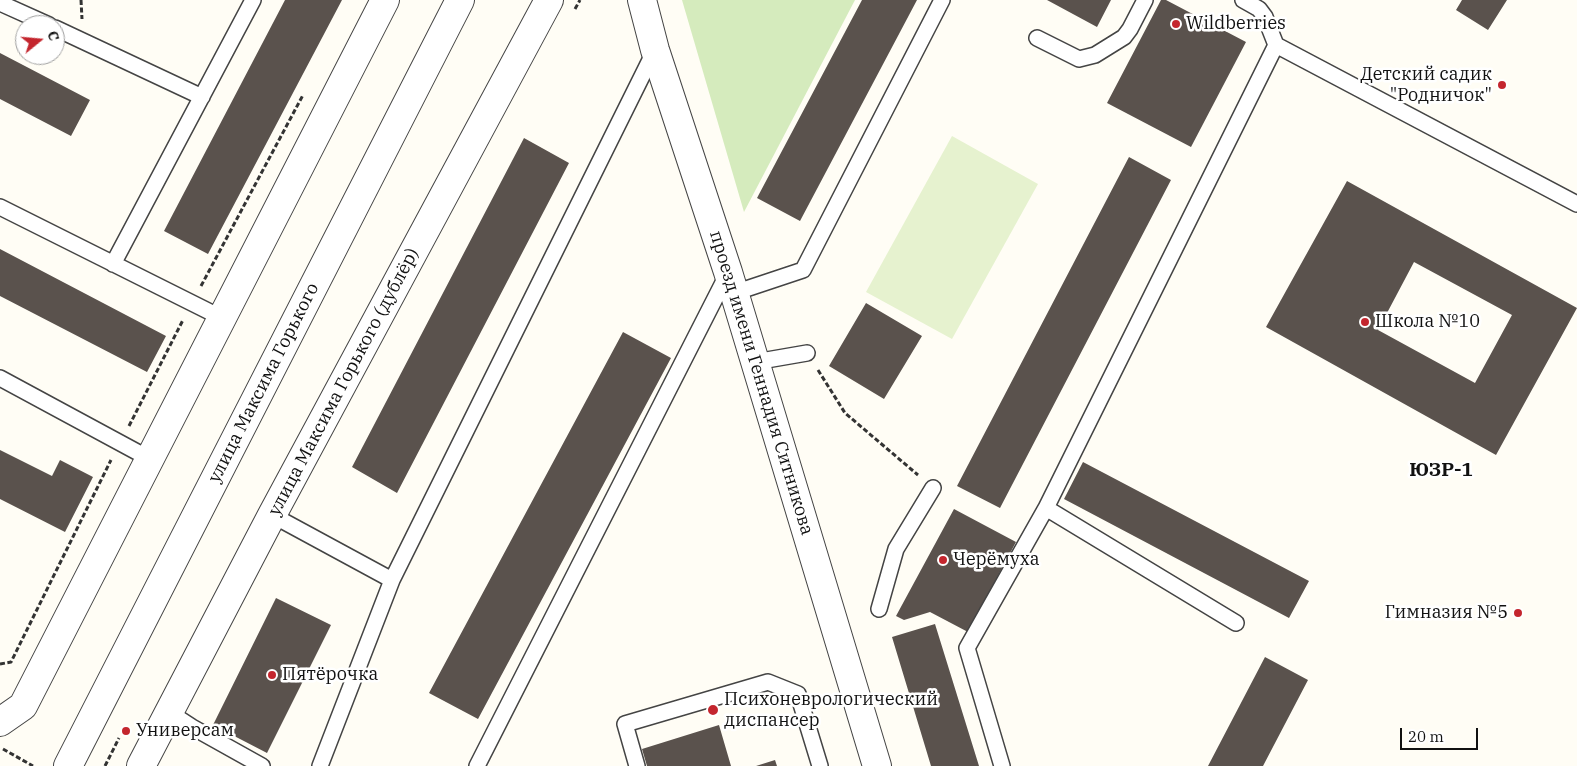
<!DOCTYPE html>
<meta charset="utf-8">
<style>
body{margin:0}
#map{position:relative;width:1577px;height:766px;overflow:hidden;background:#fffdf5;font-family:"IBM Plex Serif",serif}
canvas{display:block}
.north{position:absolute;left:15px;top:15px;width:50px;height:50px;box-sizing:border-box;background:#fff;border:1px solid #a0a0a0;border-radius:50%;rotate:73deg;font-size:14px;font-weight:700;line-height:20px;text-align:center;color:#111}
.north::after{content:'';display:block;margin:auto;width:18px;height:22px;background:#c4262e;clip-path:polygon(50% 0,100% 100%,50% 72%,0 100%)}
.scale{position:absolute;left:1400px;top:728px;width:78px;height:22px;box-sizing:border-box;border:2px solid #111;border-top:0;padding-left:6px;font-size:15px;line-height:18px;white-space:nowrap;color:#111;-webkit-text-stroke:4px #fff;paint-order:stroke}
</style>
<div id="map">
<canvas width="1577" height="766"></canvas>
<div class="north">С</div>
<div class="scale">20 m</div>
</div>
<script>
const context = document.querySelector('canvas').getContext('2d');
context.lineJoin = 'round';
function paint(path, color) { context.fillStyle = color; context.fill(path, 'evenodd'); }
const poly = rows => new Path2D(rows.map(r => 'M' + r).join(''));
function strokePath(path, color, width, dash) { context.strokeStyle = color; context.lineWidth = width; context.lineCap = dash ? 'butt' : 'round'; context.setLineDash(dash || []); context.stroke(path); }
function drawText(font, color, halo, rows, align = 'center') {
  context.font = font + ' "IBM Plex Serif",serif'; context.lineWidth = 5; context.setLineDash([]); context.textBaseline = 'middle'; context.strokeStyle = halo; context.fillStyle = color; for (const [text, x, y, turn = 0] of rows) {
    context.save(); context.translate(x, y); context.rotate((+turn || 0) * Math.PI / 180); context.textAlign = isNaN(turn) ? turn : align; if (halo) context.strokeText(text, 0, 0); context.fillText(text, 0, 0); context.restore();
  }
}
paint(poly([
 [682,0,855,0,744,212]
]), '#d5ebbd');
paint(poly([
 [952,136,1038,184,952,339,866,292]
]), '#e6f2cf');
paint(poly([
 [285,0,342,0,208,254,164,231],
 [862,0,917,0,800,221,757,198],
 [1047,0,1111,0,1097,27],
 [1161,0,1166,0,1246,42,1191,147,1107,103],
 [1462,0,1507,0,1488,30,1456,10],
 [0,53,90,100,71,136,0,99],
 [524,138,569,163,397,493,352,467],
 [1129,157,1171,180,1000,508,957,486],
 [1347,181,1577,308,1496,455,1266,327],
 [1414,262,1512,315,1475,383,1378,330],
 [0,249,166,336,147,372,0,296],
 [866,303,922,336,884,399,829,366],
 [623,332,671,358,478,719,429,693],
 [0,450,52,476,60,460,93,477,65,532,0,499],
 [1083,462,1309,581,1289,618,1064,499],
 [954,509,1016,542,968,632,930,612,904,620,896,616],
 [276,598,331,625,267,753,213,725],
 [935,624,979,766,931,766,892,637],
 [1265,657,1308,680,1263,766,1208,766],
 [719,725,731,766,647,766,642,749],
 [775,760,777,766,756,766]
]), '#5a524d');
const service = poly([
 [1243,0,1259,9,1265,17,1276,45,1577,204],
 [0,3,49,25],
 [55,28,202,97],
 [1037,38,1079,59,1095,55,1124,37,1130,29,1145,0],
 [0,207,222,318],
 [113,264,253,0],
 [734,293,803,270,942,0],
 [755,362,807,353],
 [0,378,150,459],
 [1046,508,1276,45],
 [272,515,392,580,655,50],
 [879,609,896,549,933,488],
 [169,712,192,727,262,766],
 [320,766,392,580],
 [477,766,728,273],
 [637,766,625,724,768,682,798,694,820,766],
 [1002,766,967,648,1046,508,1236,623]
]);
const minor = poly([
 [642,0,655,50,728,272,877,766],
 [0,722,23,706,385,0],
 [141,766,272,515,549,0]
]);
const tertiary = poly([
 [68,766,460,0]
]);
strokePath(service, '#444', 18);
strokePath(minor, '#444', 30);
strokePath(tertiary, '#444', 30);
strokePath(poly([
 [81,0,82,19],
 [575,9,580,0],
 [201,286,303,95],
 [818,370,845,413,918,475],
 [129,426,183,320],
 [0,664,11,662,111,460],
 [3,749,33,766],
 [105,766,119,738]
]), '#333', 3, [5, 2.5]);
strokePath(service, '#fff', 15);
strokePath(minor, '#fff', 28);
strokePath(tertiary, '#fff', 28);
for (const [x, y, r, color] of [
 [1176,24,5,"#c4262e"],
 [1502,85,5,"#c4262e"],
 [1365,322,5,"#c4262e"],
 [943,560,5,"#c4262e"],
 [1518,613,5,"#c4262e"],
 [272,675,5,"#c4262e"],
 [713,710,6,"#c4262e"],
 [126,731,5,"#c4262e"]
]) { const dot = new Path2D(); dot.arc(x, y, r, 0, 2 * Math.PI); context.fillStyle = color; context.fill(dot); strokePath(dot, '#fff', 2); }
drawText('18px', '#111', '#fff', [
 ["Wildberries",1186,24],
 ["Детский садик",1492,75,"right"],
 ["\"Родничок\"",1492,96,"right"],
 ["Школа №10",1375,322],
 ["Черёмуха",953,560],
 ["Гимназия №5",1508,613,"right"],
 ["Пятёрочка",282,675],
 ["Психоневрологический",724,700],
 ["диспансер",724,721],
 ["Универсам",136,731]
], 'left');
drawText('18px', '#111', '#fff', [
 ["улица Максима Горького (дублёр)",344,382,-62],
 ["улица Максима Горького",264,383,-63],
 ["проезд имени Геннадия Ситникова",761,383,73]
]);
drawText('bold 19px', '#111', '#fff', [
 ["ЮЗР-1",1441,471]
]);
</script>
